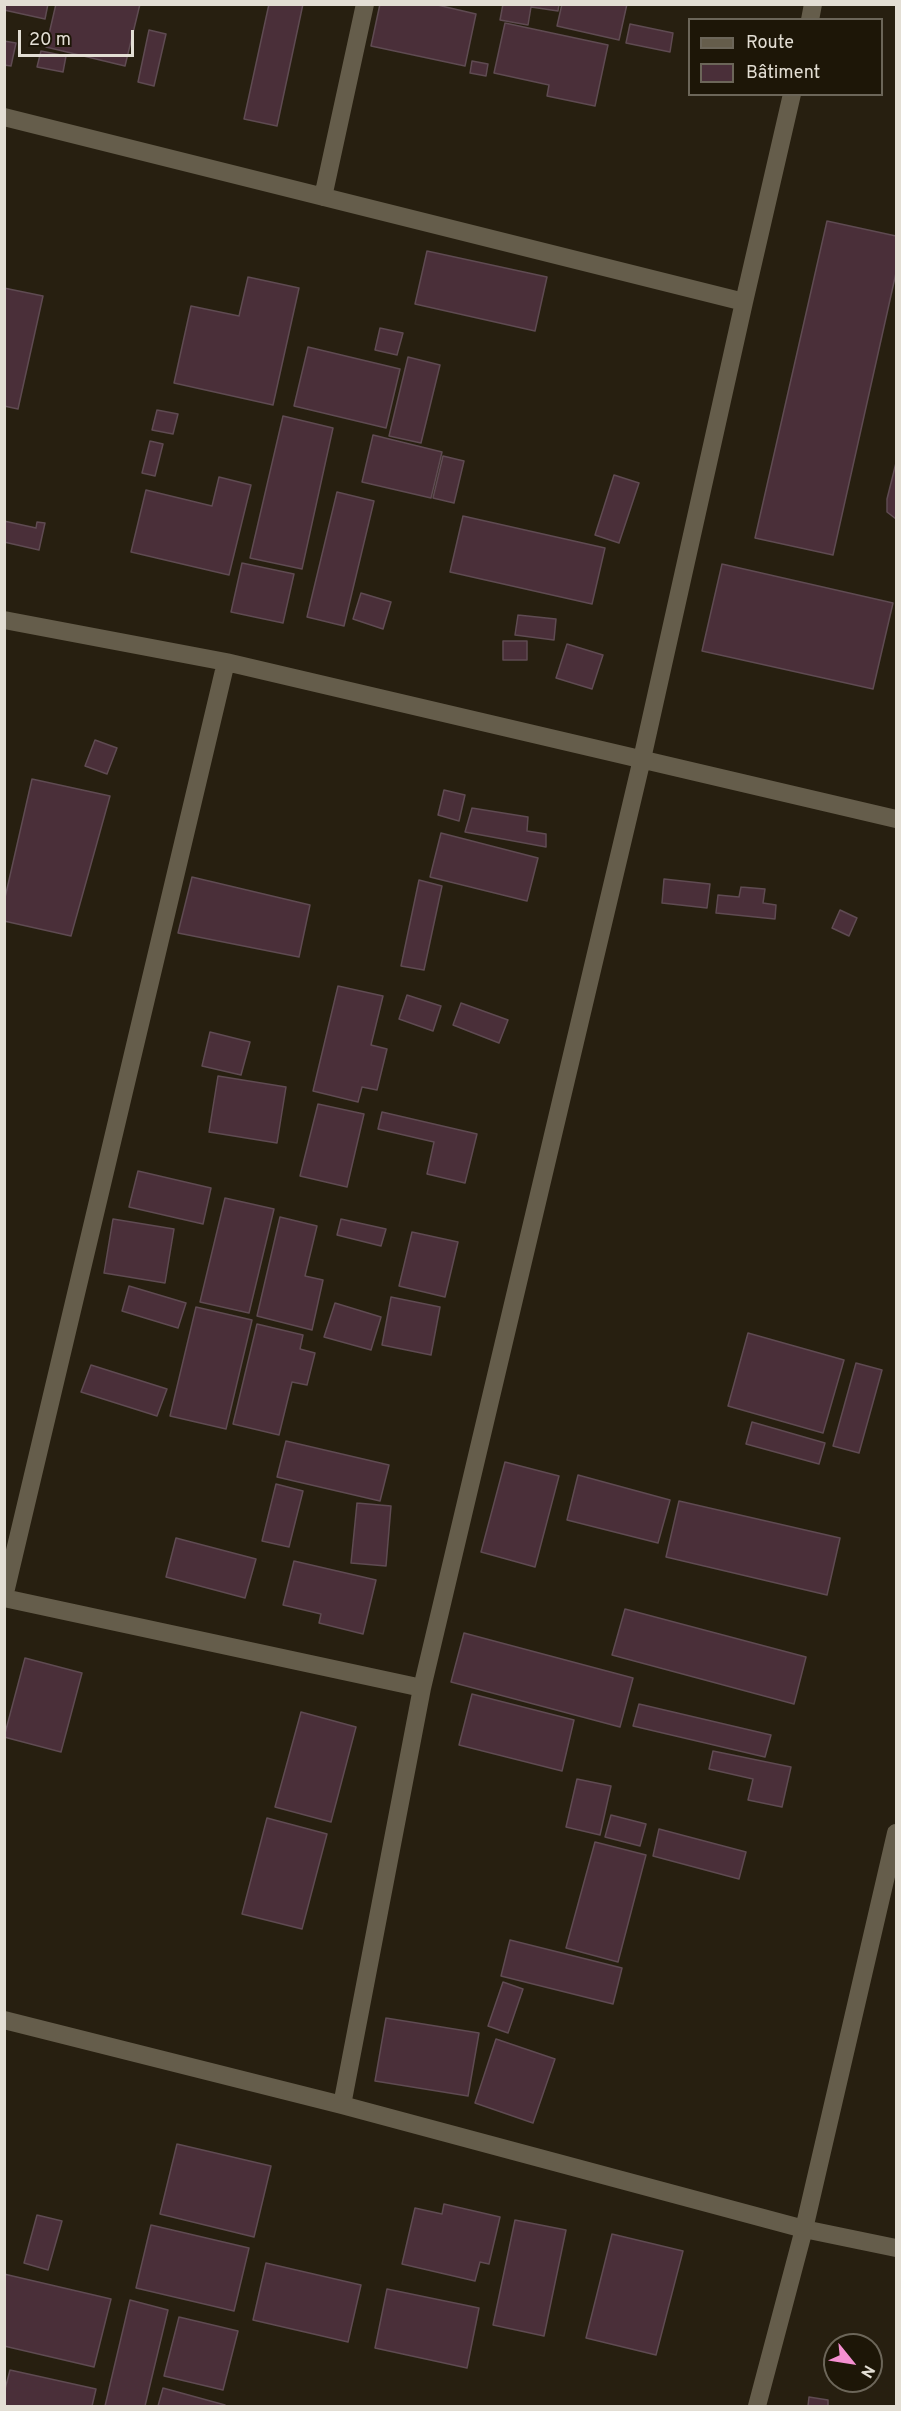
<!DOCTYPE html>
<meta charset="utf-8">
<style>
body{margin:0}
#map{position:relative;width:901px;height:2411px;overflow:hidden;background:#271f10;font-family:Overpass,sans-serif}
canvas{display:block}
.frame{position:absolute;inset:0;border:6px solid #e3ded4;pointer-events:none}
.legend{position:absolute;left:688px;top:18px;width:195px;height:78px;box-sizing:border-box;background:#1d1607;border:2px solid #6c6659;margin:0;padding:8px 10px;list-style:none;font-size:18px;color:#e3ded4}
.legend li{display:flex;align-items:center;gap:12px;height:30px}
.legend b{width:30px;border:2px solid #6c6659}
.north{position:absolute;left:823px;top:2333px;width:60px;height:60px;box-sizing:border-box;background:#1d1607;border:2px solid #6c6659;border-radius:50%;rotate:120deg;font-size:16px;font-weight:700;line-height:24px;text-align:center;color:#e3ded4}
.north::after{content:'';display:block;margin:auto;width:21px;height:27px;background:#f590d1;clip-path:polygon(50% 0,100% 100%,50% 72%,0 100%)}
.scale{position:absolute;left:18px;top:30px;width:116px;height:27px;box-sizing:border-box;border:3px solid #e3ded4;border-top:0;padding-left:8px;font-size:18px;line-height:21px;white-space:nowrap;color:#e3ded4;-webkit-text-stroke:4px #1d1607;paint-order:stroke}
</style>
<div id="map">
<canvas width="901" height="2411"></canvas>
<div class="frame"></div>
<ul class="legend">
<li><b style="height:8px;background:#655d4b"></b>Route</li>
<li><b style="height:16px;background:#4a2f39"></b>Bâtiment</li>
</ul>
<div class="north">N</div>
<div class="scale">20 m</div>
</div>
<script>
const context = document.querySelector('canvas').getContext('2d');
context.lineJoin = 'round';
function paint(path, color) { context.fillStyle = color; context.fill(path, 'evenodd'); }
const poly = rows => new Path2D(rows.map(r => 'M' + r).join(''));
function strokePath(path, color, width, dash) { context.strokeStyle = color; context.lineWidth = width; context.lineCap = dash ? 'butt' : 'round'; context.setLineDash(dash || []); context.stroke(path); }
const building = poly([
 [4,4,48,4,45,19,4,10,4,4],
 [56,4,140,4,125,66,46,47,56,4],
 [269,4,303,4,277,126,244,119,269,4],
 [380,4,433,4,476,14,465,66,371,46,380,4],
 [503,4,559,4,558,11,531,7,528,25,500,20,503,4],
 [562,4,627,4,619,40,557,26,562,4],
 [505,23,608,45,595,106,547,96,549,85,494,73,505,23],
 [630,24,673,33,670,52,626,43,630,24],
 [149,30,166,34,154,86,138,82,149,30],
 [4,41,16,43,11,66,4,65,4,41],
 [41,51,66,56,63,72,37,67,41,51],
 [472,61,488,64,486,76,470,73,472,61],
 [827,221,896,236,896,273,833,555,755,538,827,221],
 [427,251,547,277,535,331,415,304,427,251],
 [248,277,299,288,273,405,174,383,191,306,239,316,248,277],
 [4,288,43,296,18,409,4,406,4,288],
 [380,328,403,333,397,355,375,350,380,328],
 [308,347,400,369,386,428,294,406,308,347],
 [408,357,440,365,421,443,389,436,408,357],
 [157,410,178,414,173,434,152,430,157,410],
 [283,416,333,428,302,569,250,558,283,416],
 [373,435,442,452,431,498,362,482,373,435],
 [150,441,163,444,155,476,142,473,150,441],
 [443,456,464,461,454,503,433,498,443,456],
 [896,463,896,519,887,512,887,499,896,463],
 [614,475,639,483,619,543,595,535,614,475],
 [219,477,251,485,229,575,131,552,146,490,212,506,219,477],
 [337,492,374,501,344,626,307,617,337,492],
 [463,516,605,548,592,604,450,572,463,516],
 [4,521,36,528,37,522,45,523,39,550,4,542,4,521],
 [242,563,294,574,283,623,231,612,242,563],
 [722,564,893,603,873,689,702,651,722,564],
 [361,593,391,602,383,629,353,619,361,593],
 [518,615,556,619,554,640,515,635,518,615],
 [503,641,527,641,527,660,503,660,503,641],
 [567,644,603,655,592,689,556,678,567,644],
 [95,740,117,748,107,774,85,766,95,740],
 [32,779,110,796,71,936,4,921,4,902,32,779],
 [444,790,465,795,459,821,438,815,444,790],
 [472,808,528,817,527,831,546,834,546,847,465,832,472,808],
 [441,833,538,858,527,901,430,877,441,833],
 [192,877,310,905,299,957,178,933,192,877],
 [664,879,710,884,707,908,662,903,664,879],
 [419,880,442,886,424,970,401,966,419,880],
 [741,887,765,889,763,903,776,905,775,919,716,913,718,895,739,897,741,887],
 [840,910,857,918,849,936,832,928,840,910],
 [338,986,383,996,371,1045,387,1049,377,1090,362,1087,358,1102,313,1091,338,986],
 [407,995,441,1006,433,1031,399,1019,407,995],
 [461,1003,508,1020,499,1043,453,1025,461,1003],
 [210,1032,250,1042,241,1075,202,1066,210,1032],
 [218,1076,286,1087,277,1143,209,1132,218,1076],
 [318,1104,364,1114,347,1187,300,1176,318,1104],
 [382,1112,477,1134,465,1183,427,1174,434,1142,378,1129,382,1112],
 [138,1171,211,1188,203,1224,129,1207,138,1171],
 [225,1198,274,1209,249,1313,200,1302,225,1198],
 [280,1217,317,1226,305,1276,323,1280,312,1330,257,1316,280,1217],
 [113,1219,174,1229,165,1283,104,1273,113,1219],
 [341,1219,386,1229,381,1246,337,1235,341,1219],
 [412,1232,458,1242,445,1297,399,1286,412,1232],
 [129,1286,186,1303,178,1328,122,1311,129,1286],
 [391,1297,440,1307,431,1355,382,1345,391,1297],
 [335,1303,381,1317,371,1350,324,1337,335,1303],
 [196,1307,252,1320,226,1429,170,1416,196,1307],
 [257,1324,303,1335,300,1349,315,1353,307,1385,292,1382,279,1435,233,1424,257,1324],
 [748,1333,844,1360,823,1433,728,1406,748,1333],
 [856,1363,882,1370,859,1453,833,1446,856,1363],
 [91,1365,167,1389,157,1416,81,1392,91,1365],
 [752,1422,825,1443,819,1464,746,1444,752,1422],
 [286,1441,389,1465,380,1501,277,1477,286,1441],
 [505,1462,559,1476,535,1567,481,1552,505,1462],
 [578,1475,670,1500,658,1543,567,1520,578,1475],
 [276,1484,303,1491,289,1547,262,1541,276,1484],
 [679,1501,840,1538,827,1595,666,1557,679,1501],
 [357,1503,391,1506,386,1566,351,1563,357,1503],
 [176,1538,256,1559,245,1598,166,1577,176,1538],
 [294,1561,376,1580,363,1634,319,1623,321,1614,283,1605,294,1561],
 [625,1609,806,1657,794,1704,612,1655,625,1609],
 [464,1633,633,1678,620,1727,451,1682,464,1633],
 [25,1658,82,1673,61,1752,4,1737,25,1658],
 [472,1694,574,1720,562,1771,459,1745,472,1694],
 [639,1704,771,1735,765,1757,633,1726,639,1704],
 [301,1712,356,1727,331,1822,275,1807,301,1712],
 [713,1751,791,1767,782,1807,748,1800,753,1779,709,1769,713,1751],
 [577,1779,611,1786,600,1835,566,1827,577,1779],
 [611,1815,646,1824,640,1846,605,1837,611,1815],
 [267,1818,327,1834,302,1929,242,1914,267,1818],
 [659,1829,746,1852,739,1879,653,1856,659,1829],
 [595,1842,646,1855,618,1962,566,1948,595,1842],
 [510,1940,622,1968,613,2004,501,1976,510,1940],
 [503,1982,523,1989,508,2033,488,2026,503,1982],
 [386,2018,479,2033,468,2096,375,2081,386,2018],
 [496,2039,555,2059,533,2123,475,2103,496,2039],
 [177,2144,271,2166,254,2237,160,2214,177,2144],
 [444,2204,500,2217,489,2264,480,2262,475,2281,402,2264,415,2208,442,2214,444,2204],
 [37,2215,62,2221,48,2270,24,2263,37,2215],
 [515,2220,566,2230,544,2336,493,2325,515,2220],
 [151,2225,249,2248,234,2311,136,2288,151,2225],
 [612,2234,683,2251,656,2355,586,2338,612,2234],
 [266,2263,361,2285,348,2342,253,2320,266,2263],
 [4,2274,111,2299,94,2367,4,2346,4,2274],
 [387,2289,479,2308,467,2368,375,2348,387,2289],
 [130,2300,168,2310,145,2406,105,2406,130,2300],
 [179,2317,238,2331,223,2390,164,2376,179,2317],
 [10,2370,96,2389,92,2406,4,2406,4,2393,10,2370],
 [163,2388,225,2405,225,2406,158,2406,163,2388],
 [809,2397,828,2400,828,2406,808,2406,809,2397]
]);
paint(building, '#4a2f39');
strokePath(building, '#5f4b52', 1.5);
strokePath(poly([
 [810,20,813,4],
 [4,117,744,302],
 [323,197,365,4],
 [4,620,226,662,896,819],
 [4,1597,226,662],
 [4,1598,422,1688],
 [4,2020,342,2105,804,2229,896,2248],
 [342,2105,422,1688,642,759,744,302,792,94],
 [757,2406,804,2229,896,1833]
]), '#655d4b', 18);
</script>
